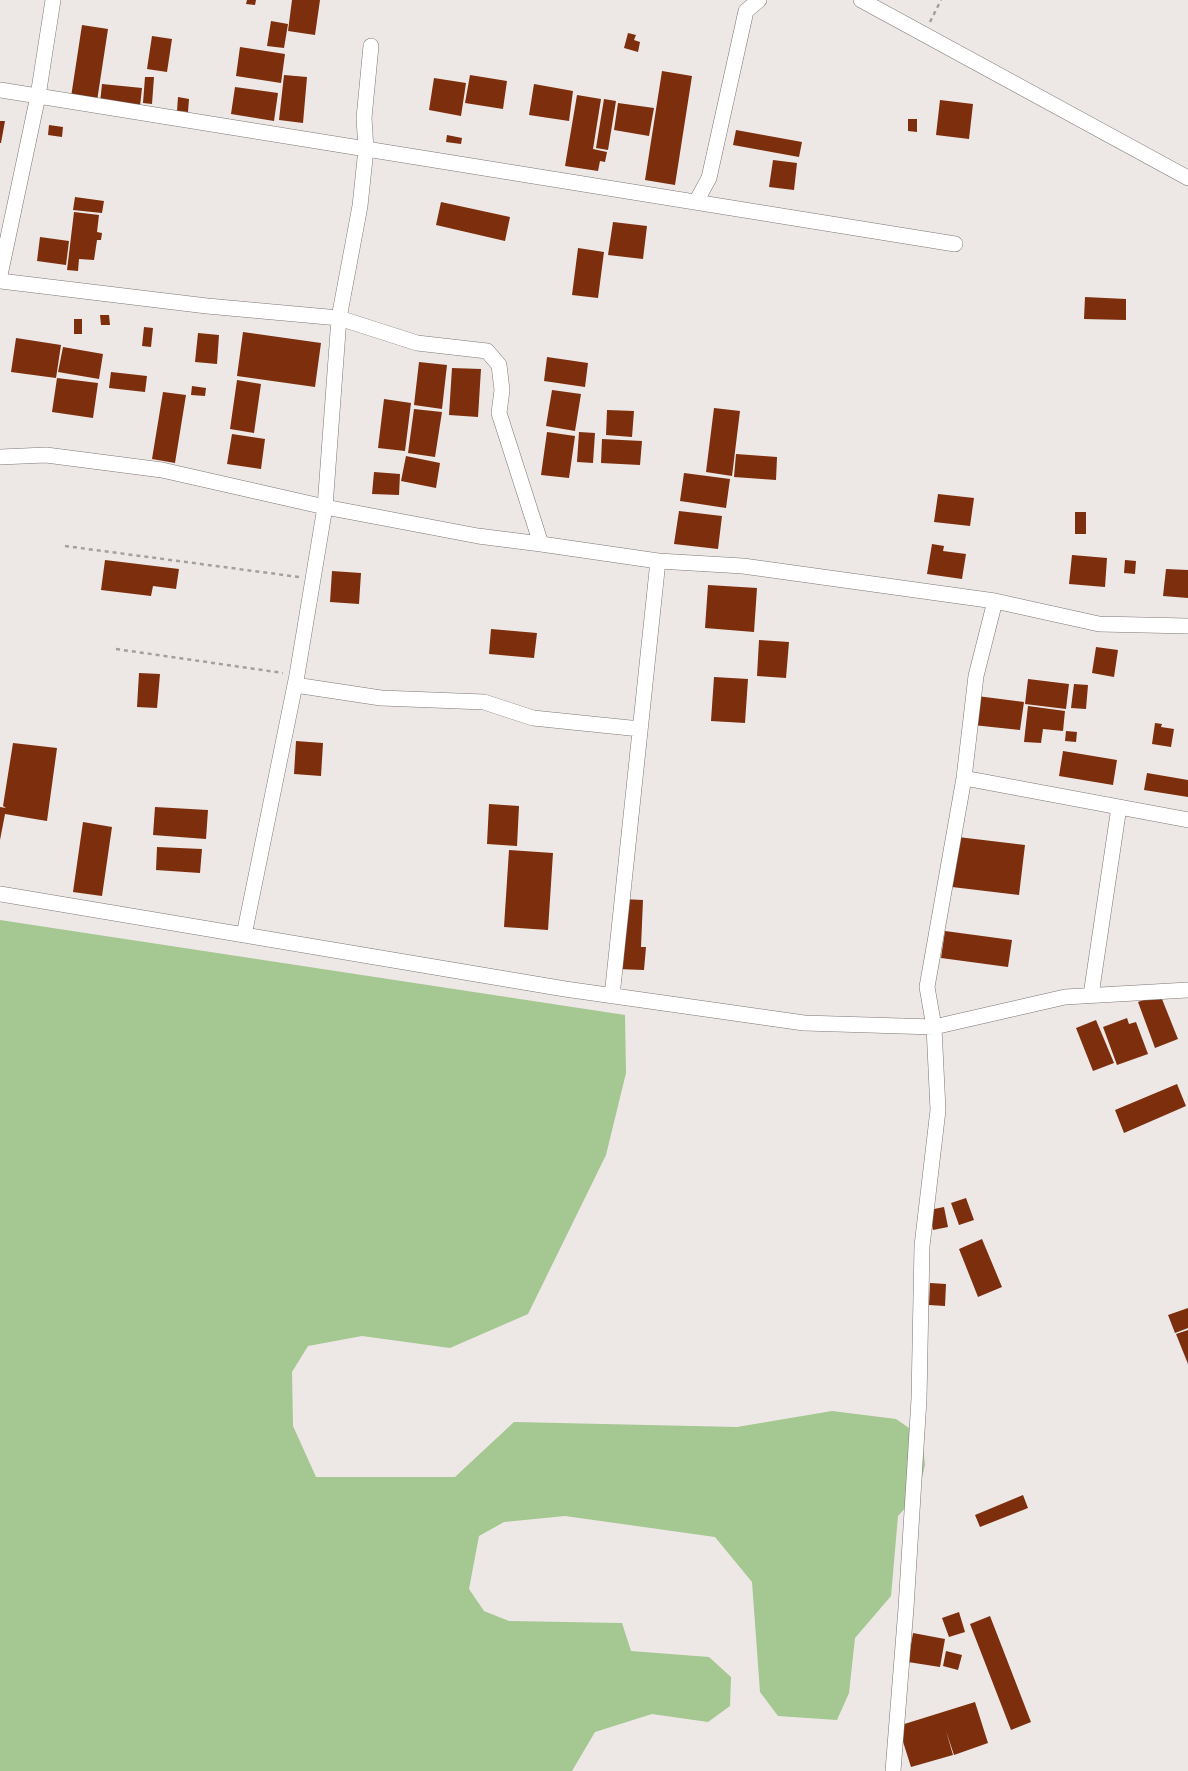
<!DOCTYPE html>
<style>
body{margin:0}
canvas{display:block;background:#ede7e5}
</style>
<canvas width="1188" height="1771"></canvas>
<script>
const context = document.querySelector('canvas').getContext('2d');
context.lineJoin = 'round';
function paint(path, color) { context.fillStyle = color; context.fill(path, 'evenodd'); }
const poly = rows => new Path2D(rows.map(r => 'M' + r).join(''));
function strokePath(path, color, width, dash) { context.strokeStyle = color; context.lineWidth = width; context.lineCap = dash ? 'butt' : 'round'; context.setLineDash(dash || []); context.stroke(path); }
paint(poly([
 [0,920,625,1015,626,1073,606,1155,528,1314,450,1348,362,1336,308,1346,292,1372,293,1426,316,1477,455,1477,514,1422,737,1427,832,1411,896,1419,922,1437,925,1465,918,1494,898,1516,891,1596,855,1638,849,1693,837,1720,778,1716,760,1692,752,1582,715,1537,565,1516,504,1522,479,1536,469,1589,484,1611,509,1621,622,1623,631,1651,709,1657,731,1677,730,1706,708,1722,652,1714,595,1732,572,1771,0,1771]
]), '#a5c791');
paint(poly([
 [247,0,256,0,255,5,246,4],
 [292,0,320,0,315,35,288,31],
 [271,21,288,24,284,48,267,46],
 [82,25,108,29,97,101,71,97],
 [628,33,636,35,634,40,640,42,638,52,624,48],
 [152,36,172,39,167,72,147,69],
 [240,47,285,54,281,83,236,76],
 [662,71,692,76,675,185,645,180],
 [284,75,307,77,303,123,279,120],
 [470,75,507,81,503,109,465,103],
 [145,77,154,77,152,104,143,103],
 [434,78,466,83,461,116,429,110],
 [102,84,142,88,140,106,100,103],
 [534,84,573,91,569,121,529,115],
 [235,87,278,93,274,121,231,114],
 [577,95,601,99,593,149,607,152,605,162,600,161,598,171,565,166],
 [178,97,189,99,188,112,177,111],
 [604,99,616,101,608,150,596,148],
 [940,100,973,104,969,139,936,135],
 [618,103,654,108,649,136,614,130],
 [908,119,917,119,917,132,908,131],
 [0,121,5,121,1,143,0,143],
 [49,125,63,127,62,137,48,135],
 [736,130,802,142,799,157,733,145],
 [447,135,462,138,461,144,446,142],
 [773,160,797,163,794,190,769,187],
 [75,197,104,201,102,213,73,210],
 [441,202,510,217,505,241,436,225],
 [74,212,99,215,97,232,102,233,101,240,97,240,94,260,79,259,78,271,67,270],
 [613,222,647,226,643,259,608,255],
 [40,237,69,241,66,265,37,261],
 [578,248,604,252,598,298,572,295],
 [1085,297,1126,299,1126,320,1084,319],
 [100,315,109,315,110,325,101,325],
 [74,319,82,319,82,334,74,334],
 [144,327,153,328,151,347,142,346],
 [243,332,321,343,315,387,237,376],
 [198,333,219,335,217,364,195,362],
 [16,338,61,345,56,378,11,372],
 [63,347,103,354,99,379,58,372],
 [547,357,588,363,585,387,544,381],
 [419,362,447,365,442,409,414,405],
 [452,368,481,369,478,417,449,415],
 [111,372,147,376,145,392,109,388],
 [57,378,98,383,93,418,52,412],
 [237,380,261,384,254,433,230,429],
 [192,386,206,388,205,396,191,395],
 [552,390,581,394,575,431,546,426],
 [163,392,186,395,175,463,152,459],
 [384,399,411,403,405,451,378,448],
 [714,408,740,411,732,476,706,472],
 [414,409,442,412,435,457,408,453],
 [607,410,634,411,632,437,606,435],
 [547,432,575,436,569,478,541,475],
 [579,432,595,433,593,463,577,462],
 [232,434,265,439,261,469,227,464],
 [602,439,642,441,640,465,601,463],
 [736,454,777,457,776,480,734,477],
 [406,456,440,463,436,488,401,481],
 [374,472,400,474,399,495,372,494],
 [684,473,730,479,726,508,680,501],
 [938,494,974,498,970,526,934,522],
 [679,511,722,516,718,549,674,544],
 [1075,512,1086,512,1086,534,1075,534],
 [932,544,944,546,943,551,966,554,962,579,927,574],
 [1072,555,1107,558,1105,587,1069,584],
 [105,560,179,569,176,589,153,586,151,596,101,590],
 [1125,560,1136,561,1135,574,1124,573],
 [1166,569,1188,570,1188,598,1163,596],
 [332,571,361,573,359,604,330,602],
 [708,585,757,588,754,632,705,628],
 [491,629,537,633,534,658,489,654],
 [759,640,789,642,786,678,757,676],
 [1096,647,1118,650,1114,677,1092,673],
 [139,673,160,674,157,708,137,707],
 [714,677,748,679,745,723,711,721],
 [1028,679,1069,684,1066,709,1025,704],
 [1074,684,1088,685,1086,709,1071,708],
 [977,696,1024,702,1020,730,973,725],
 [1028,706,1065,711,1063,731,1043,729,1041,743,1024,742],
 [1155,723,1162,724,1161,727,1174,729,1171,747,1152,744],
 [1066,731,1077,732,1076,742,1065,741],
 [296,741,323,743,321,776,294,774],
 [13,743,57,748,47,821,5,814,0,840,0,807,6,808,3,806],
 [1063,751,1117,760,1113,785,1059,776],
 [1147,773,1188,780,1188,797,1144,790],
 [489,804,519,806,517,846,487,844],
 [155,807,208,810,206,839,153,835],
 [83,822,112,827,102,896,73,892],
 [958,837,1025,845,1019,895,952,887],
 [157,847,202,849,200,873,156,870],
 [509,850,553,853,548,930,504,927],
 [622,899,643,900,641,947,646,947,644,970,617,969],
 [945,931,1012,940,1008,967,941,958],
 [1160,994,1178,1039,1155,1048,1138,1002],
 [1127,1018,1129,1024,1136,1022,1148,1054,1117,1065,1103,1027],
 [1096,1020,1114,1063,1093,1071,1076,1028],
 [1177,1084,1186,1106,1124,1133,1115,1110],
 [966,1198,974,1220,959,1225,951,1203],
 [944,1207,948,1227,933,1230,929,1210],
 [982,1239,1002,1287,978,1297,959,1249],
 [930,1283,946,1284,945,1306,929,1305],
 [1188,1308,1188,1328,1175,1333,1168,1315],
 [1188,1330,1188,1364,1176,1334],
 [1023,1495,1028,1508,980,1527,975,1515],
 [959,1612,965,1632,949,1637,942,1618],
 [990,1616,1031,1722,1011,1730,970,1624],
 [913,1633,945,1639,940,1667,908,1662],
 [946,1651,962,1655,958,1670,943,1666],
 [975,1702,988,1743,954,1755,946,1731,953,1755,911,1767,898,1726]
]), '#7d2e0d');
const minor = poly([
 [861,0,1188,178],
 [0,90,955,244],
 [696,202,709,178,746,11,759,0],
 [0,275,38,96,53,0],
 [0,281,207,306,339,318,417,343,487,351,499,365,502,390,499,413,541,544,658,561,743,566,995,601,1099,624,1188,626],
 [0,457,46,455,162,470,325,507,339,318,360,206,366,149,364,118,371,46],
 [295,685,381,698,484,702,533,718,640,729],
 [964,778,1188,820],
 [0,894,565,989,804,1023,934,1027,1065,997,1188,990],
 [244,935,297,675,325,507,478,536,541,544],
 [1091,995,1119,807],
 [612,996,658,561],
 [893,1771,906,1608,919,1399,922,1246,938,1110,934,1027,927,987,964,778,976,676,995,601]
]);
strokePath(minor, '#7d7775', 16);
strokePath(poly([
 [930,22,941,0],
 [65,546,299,577],
 [116,649,283,673]
]), '#a5a09f', 2.5, [4, 4]);
strokePath(minor, '#fff', 15);
</script>
